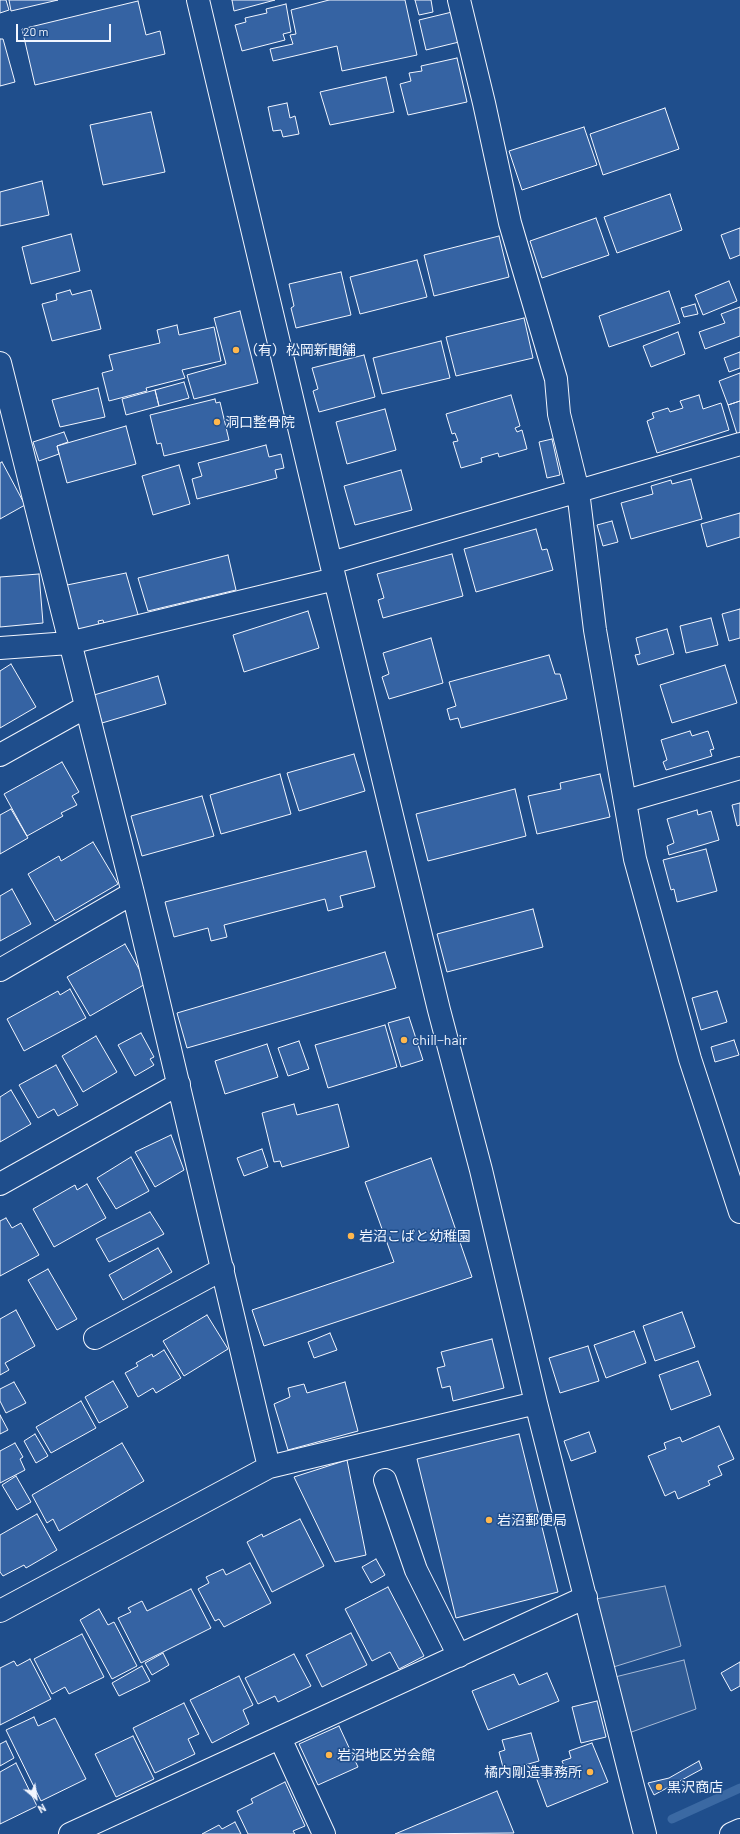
<!DOCTYPE html>
<meta charset="utf-8">
<style>
body{margin:0}
#map{position:relative;width:740px;height:1834px;overflow:hidden;background:#1f4e8c;font-family:Barlow,sans-serif}
canvas{display:block}
.north{position:absolute;left:16px;top:1778px;width:40px;height:40px;-webkit-text-stroke:3px #1f4e8c;paint-order:stroke;rotate:151deg;font-size:11px;font-weight:700;line-height:16px;text-align:center;color:#f2f6ff}
.north::after{content:'';display:block;margin:auto;width:14px;height:18px;background:#f2f6ff;clip-path:polygon(50% 0,100% 100%,50% 72%,0 100%)}
.scale{position:absolute;left:16px;top:24px;width:95px;height:18px;box-sizing:border-box;border:2px solid #f2f6ff;border-top:0;padding-left:5px;font-size:12px;line-height:14px;white-space:nowrap;color:#f2f6ff;-webkit-text-stroke:3px #1f4e8c;paint-order:stroke}
</style>
<div id="map">
<canvas width="740" height="1834"></canvas>
<div class="north">N</div>
<div class="scale">20 m</div>
</div>
<script>
const context = document.querySelector('canvas').getContext('2d');
context.lineJoin = 'round';
function paint(path, color) { context.fillStyle = color; context.fill(path, 'evenodd'); }
const poly = rows => new Path2D(rows.map(r => 'M' + r).join(''));
function strokePath(path, color, width, dash) { context.strokeStyle = color; context.lineWidth = width; context.lineCap = dash ? 'butt' : 'round'; context.setLineDash(dash || []); context.stroke(path); }
function drawText(font, color, halo, rows, align = 'center') {
  context.font = font + ' Barlow,"Noto Sans JP",sans-serif'; context.lineWidth = 3; context.setLineDash([]); context.textBaseline = 'middle'; context.strokeStyle = halo; context.fillStyle = color; for (const [text, x, y, turn = 0] of rows) {
    context.save(); context.translate(x, y); context.rotate((+turn || 0) * Math.PI / 180); context.textAlign = isNaN(turn) ? turn : align; if (halo) context.strokeText(text, 0, 0); context.fillText(text, 0, 0); context.restore();
  }
}
const parking = poly([
 [665,1586,681,1646,607,1669,596,1599,665,1586],
 [684,1660,696,1709,626,1734,611,1678,684,1660]
]);
paint(parking, '#305b95');
strokePath(parking, '#a8bbd7', 1);
strokePath(poly([
 [672,1819,740,1788]
]), '#3b69a3', 9);
const building = poly([
 [0,0,6,0,9,10,0,13,0,0],
 [9,0,58,0,11,11,9,0],
 [232,0,275,0,234,11,232,0],
 [329,0,405,0,417,55,342,71,337,46,273,61,270,49,293,44,290,35,296,34,291,10,329,0],
 [415,0,431,0,433,12,419,15,415,0],
 [138,1,146,35,160,31,165,54,35,85,22,29,138,1],
 [286,4,291,32,283,34,285,40,242,51,235,25,246,22,245,18,267,13,266,9,286,4],
 [452,12,459,42,426,50,419,20,452,12],
 [0,39,3,39,15,82,0,86,0,39],
 [457,58,467,102,408,115,400,84,411,81,409,73,422,71,421,66,457,58],
 [386,77,394,112,330,125,320,92,386,77],
 [287,103,290,118,295,116,299,134,283,137,281,130,273,131,268,107,287,103],
 [665,108,679,149,603,175,590,134,665,108],
 [151,112,165,172,103,185,90,125,151,112],
 [584,127,597,165,522,190,509,151,584,127],
 [42,181,49,215,0,226,0,192,42,181],
 [670,194,682,230,617,253,604,217,670,194],
 [596,218,609,255,542,278,530,241,596,218],
 [740,228,740,255,730,259,721,235,740,228],
 [71,234,80,271,31,284,22,247,71,234],
 [499,236,509,277,434,296,424,255,499,236],
 [417,260,427,297,360,314,350,277,417,260],
 [341,272,351,315,296,328,291,308,294,306,289,284,341,272],
 [729,281,737,301,703,315,695,295,729,281],
 [70,290,72,295,91,290,101,329,52,341,42,304,57,300,56,294,70,290],
 [669,291,680,323,609,347,599,316,669,291],
 [695,304,698,314,684,317,681,308,695,304],
 [740,307,740,336,705,349,699,332,725,323,721,314,740,307],
 [240,311,258,383,194,399,187,375,226,364,214,318,240,311],
 [524,318,533,358,456,376,446,337,524,318],
 [177,325,179,335,214,327,221,361,182,370,185,378,146,388,147,391,109,401,102,373,113,370,109,355,160,343,157,330,177,325],
 [678,332,685,354,651,367,643,346,678,332],
 [441,341,450,378,382,394,373,358,441,341],
 [740,352,740,368,729,372,724,358,740,352],
 [364,355,375,397,319,412,313,391,318,389,312,368,364,355],
 [740,373,740,401,728,405,719,381,740,373],
 [184,382,189,398,159,406,155,390,184,382],
 [98,388,105,417,60,427,52,400,98,388],
 [155,390,159,406,126,415,122,399,155,390],
 [511,395,520,426,515,428,517,432,522,430,527,449,499,457,498,453,481,458,482,462,461,468,453,442,458,441,455,433,452,434,446,414,511,395],
 [699,395,703,409,721,403,729,430,657,453,647,421,654,418,652,413,668,408,670,412,683,408,680,401,699,395],
 [215,399,216,403,220,402,229,440,164,456,161,443,157,444,150,415,215,399],
 [740,401,740,433,737,434,728,405,740,401],
 [385,409,396,450,347,464,336,422,385,409],
 [126,426,136,464,67,483,57,446,126,426],
 [64,432,68,442,57,446,59,454,39,461,33,442,64,432],
 [552,439,560,475,547,478,539,442,552,439],
 [266,445,269,457,281,454,284,468,275,470,277,478,197,499,192,479,202,476,198,463,266,445],
 [2,462,25,505,0,519,0,463,2,462],
 [179,465,190,504,153,515,142,476,179,465],
 [401,470,412,510,355,525,344,486,401,470],
 [691,479,702,519,631,539,621,503,653,494,651,486,671,480,672,484,691,479],
 [740,513,740,537,707,547,701,524,740,513],
 [612,521,618,542,603,546,597,525,612,521],
 [536,529,542,550,547,549,553,570,476,592,464,549,536,529],
 [452,554,463,596,383,618,378,600,384,598,377,574,452,554],
 [228,555,236,590,148,611,138,578,228,555],
 [126,573,139,618,105,627,103,620,98,621,100,628,79,633,67,585,126,573],
 [39,574,43,623,0,627,0,577,39,574],
 [740,609,740,638,729,641,722,614,740,609],
 [308,611,319,648,244,672,233,635,308,611],
 [711,618,718,645,686,653,680,626,711,618],
 [667,629,674,654,638,665,635,655,640,654,636,638,667,629],
 [431,638,443,683,389,699,382,677,389,674,383,653,431,638],
 [549,655,555,674,560,674,567,699,461,728,458,718,450,720,447,709,456,706,449,682,549,655],
 [11,664,36,707,0,728,0,671,11,664],
 [725,665,737,703,672,723,660,685,725,665],
 [158,676,166,704,102,723,94,695,158,676],
 [690,731,692,736,708,731,714,749,710,750,712,756,666,770,663,762,667,760,661,740,690,731],
 [354,754,365,791,299,811,287,773,354,754],
 [62,762,79,792,72,796,77,805,61,813,63,816,27,836,4,794,62,762],
 [280,774,291,814,221,834,210,795,280,774],
 [600,774,610,817,537,834,528,796,561,789,560,783,600,774],
 [515,789,526,836,428,861,416,814,515,789],
 [202,796,214,836,142,856,131,816,202,796],
 [740,803,740,825,737,826,732,805,740,803],
 [11,809,28,838,0,854,0,815,11,809],
 [697,810,698,815,711,811,719,840,669,855,667,846,674,843,667,819,697,810],
 [93,842,118,884,55,921,28,874,59,856,61,861,93,842],
 [706,849,717,891,677,902,674,889,671,890,663,860,706,849],
 [366,851,375,887,340,896,343,907,328,911,325,899,224,925,227,937,211,941,208,928,174,937,165,902,366,851],
 [12,889,31,924,0,941,0,896,12,889],
 [533,909,543,947,447,972,437,934,533,909],
 [125,944,147,983,90,1016,67,977,125,944],
 [385,952,396,988,187,1048,177,1013,385,952],
 [70,989,86,1018,24,1051,7,1019,58,991,60,995,70,989],
 [717,991,727,1022,701,1030,692,998,717,991],
 [409,1017,423,1060,401,1067,388,1023,409,1017],
 [385,1025,397,1067,328,1088,315,1045,385,1025],
 [141,1033,154,1057,150,1059,154,1065,135,1076,118,1045,141,1033],
 [96,1036,117,1072,83,1092,62,1056,96,1036],
 [734,1040,739,1055,715,1062,711,1047,734,1040],
 [299,1041,309,1069,288,1076,278,1048,299,1041],
 [267,1044,278,1077,225,1094,215,1061,267,1044],
 [56,1065,78,1105,58,1116,54,1109,38,1118,19,1085,56,1065],
 [11,1090,31,1124,0,1142,0,1097,11,1090],
 [294,1104,297,1115,338,1104,349,1147,282,1167,280,1161,274,1162,262,1113,294,1104],
 [171,1135,184,1170,155,1187,135,1152,171,1135],
 [262,1149,268,1167,244,1176,237,1158,262,1149],
 [131,1157,149,1191,116,1209,97,1178,131,1157],
 [431,1158,472,1277,264,1346,252,1310,394,1262,365,1182,431,1158],
 [87,1184,106,1218,54,1247,33,1209,75,1185,77,1190,87,1184],
 [150,1212,164,1234,109,1262,96,1239,150,1212],
 [6,1218,12,1228,21,1223,39,1255,0,1276,0,1221,6,1218],
 [158,1248,172,1272,123,1300,109,1275,158,1248],
 [48,1269,77,1319,57,1330,28,1280,48,1269],
 [16,1310,35,1346,5,1363,9,1370,0,1375,0,1319,16,1310],
 [682,1312,695,1347,655,1361,643,1326,682,1312],
 [207,1315,228,1349,184,1376,163,1341,207,1315],
 [634,1331,646,1363,606,1378,594,1345,634,1331],
 [330,1333,337,1350,314,1358,308,1342,330,1333],
 [492,1339,504,1388,453,1401,450,1386,442,1388,437,1368,445,1366,441,1352,492,1339],
 [588,1346,599,1381,560,1393,549,1358,588,1346],
 [164,1350,181,1378,156,1393,153,1388,138,1397,125,1373,138,1366,136,1363,152,1354,153,1357,164,1350],
 [698,1361,711,1395,671,1410,659,1375,698,1361],
 [113,1381,128,1407,99,1423,85,1397,113,1381],
 [14,1382,26,1403,6,1413,0,1401,0,1389,14,1382],
 [345,1382,358,1431,288,1450,274,1404,290,1397,288,1388,304,1384,307,1393,345,1382],
 [81,1401,96,1428,51,1453,36,1427,81,1401],
 [0,1415,8,1430,0,1434,0,1415],
 [719,1426,734,1459,718,1466,722,1475,708,1481,710,1485,678,1499,675,1491,665,1496,648,1456,666,1449,664,1443,680,1437,682,1442,719,1426],
 [589,1432,596,1452,571,1461,564,1441,589,1432],
 [35,1434,48,1456,36,1463,24,1441,35,1434],
 [519,1434,558,1592,456,1618,417,1459,519,1434],
 [15,1443,23,1457,20,1459,25,1470,0,1483,0,1451,15,1443],
 [122,1443,144,1481,59,1531,53,1519,47,1523,32,1495,122,1443],
 [347,1460,366,1555,335,1562,294,1477,347,1460],
 [16,1476,31,1502,17,1510,2,1485,16,1476],
 [37,1514,57,1550,26,1568,24,1565,3,1576,0,1572,0,1535,37,1514],
 [300,1519,324,1566,272,1592,247,1542,262,1534,263,1537,300,1519],
 [376,1559,385,1575,371,1583,362,1567,376,1559],
 [250,1563,271,1603,224,1627,219,1619,215,1621,198,1589,209,1583,206,1577,223,1569,226,1575,250,1563],
 [388,1587,424,1656,399,1669,390,1652,372,1661,345,1609,388,1587],
 [191,1589,211,1628,141,1663,118,1618,131,1612,128,1608,142,1601,147,1611,191,1589],
 [99,1609,108,1625,114,1622,137,1666,112,1679,80,1620,99,1609],
 [351,1633,367,1665,322,1687,306,1655,351,1633],
 [82,1634,104,1677,69,1694,65,1687,52,1694,34,1659,82,1634],
 [163,1653,169,1665,152,1675,145,1663,163,1653],
 [294,1654,311,1686,278,1702,275,1696,258,1704,245,1678,294,1654],
 [30,1659,51,1699,0,1725,0,1668,14,1661,17,1666,30,1659],
 [740,1662,740,1686,731,1691,721,1673,740,1662],
 [142,1666,150,1681,119,1696,112,1683,142,1666],
 [547,1673,559,1701,488,1730,472,1691,514,1674,519,1685,547,1673],
 [239,1676,253,1705,243,1710,249,1724,212,1743,190,1700,239,1676],
 [597,1701,606,1737,581,1743,572,1707,597,1701],
 [184,1703,199,1734,188,1739,195,1754,155,1773,133,1728,184,1703],
 [34,1717,38,1726,55,1718,86,1779,41,1801,6,1730,34,1717],
 [339,1726,358,1767,318,1785,299,1744,339,1726],
 [531,1733,539,1761,504,1771,499,1752,505,1750,502,1740,531,1733],
 [133,1736,154,1779,116,1797,95,1754,133,1736],
 [6,1741,14,1758,0,1766,0,1744,6,1741],
 [592,1743,608,1782,547,1807,536,1777,564,1766,562,1761,571,1758,569,1751,592,1743],
 [699,1761,702,1769,654,1795,648,1783,669,1778,699,1761],
 [16,1763,37,1806,0,1824,0,1772,16,1763],
 [285,1782,305,1826,293,1831,295,1834,248,1834,237,1811,253,1803,251,1799,285,1782],
 [497,1791,514,1833,395,1834,497,1791],
 [235,1822,241,1834,202,1834,219,1825,222,1829,235,1822]
]);
paint(building, '#3563a3');
strokePath(building, '#f2f6ff', 1);
const minor = poly([
 [198,0,331,563,439,1010,481,1170,536,1403,645,1834],
 [459,0,484,103,510,223,556,379,559,414,578,491,595,630,635,859,690,1059,740,1212],
 [0,363,133,893,269,1467],
 [331,563,740,444],
 [0,648,69,643,335,579],
 [0,755,86,707],
 [626,801,740,768],
 [0,970,133,893],
 [0,1184,179,1084],
 [95,1338,223,1269],
 [385,1480,416,1570,459,1656],
 [0,1611,269,1467,536,1403],
 [280,1738,324,1834],
 [70,1834,586,1597],
 [731,1834,740,1830]
]);
strokePath(minor, '#f2f6ff', 24);
strokePath(minor, '#1f4e8c', 22);
for (const [x, y, r, color] of [
 [236,350,4,"#ffb74d"],
 [217,422,4,"#ffb74d"],
 [404,1040,4,"#ffb74d"],
 [351,1236,4,"#ffb74d"],
 [489,1520,4,"#ffb74d"],
 [329,1755,4,"#ffb74d"],
 [590,1772,4,"#ffb74d"],
 [659,1787,4,"#ffb74d"]
]) { const dot = new Path2D(); dot.arc(x, y, r, 0, 2 * Math.PI); context.fillStyle = color; context.fill(dot); strokePath(dot, '#1f4e8c', 1.5); }
drawText('14px', '#f2f6ff', '#1f4e8c', [
 ["（有）松岡新聞舗",244,350],
 ["洞口整骨院",225,422],
 ["chill−hair",412,1040],
 ["岩沼こばと幼稚園",359,1236],
 ["岩沼郵便局",497,1520],
 ["岩沼地区労会館",337,1755],
 ["橘内剛造事務所",582,1772,"right"],
 ["黒沢商店",667,1787]
], 'left');
</script>
